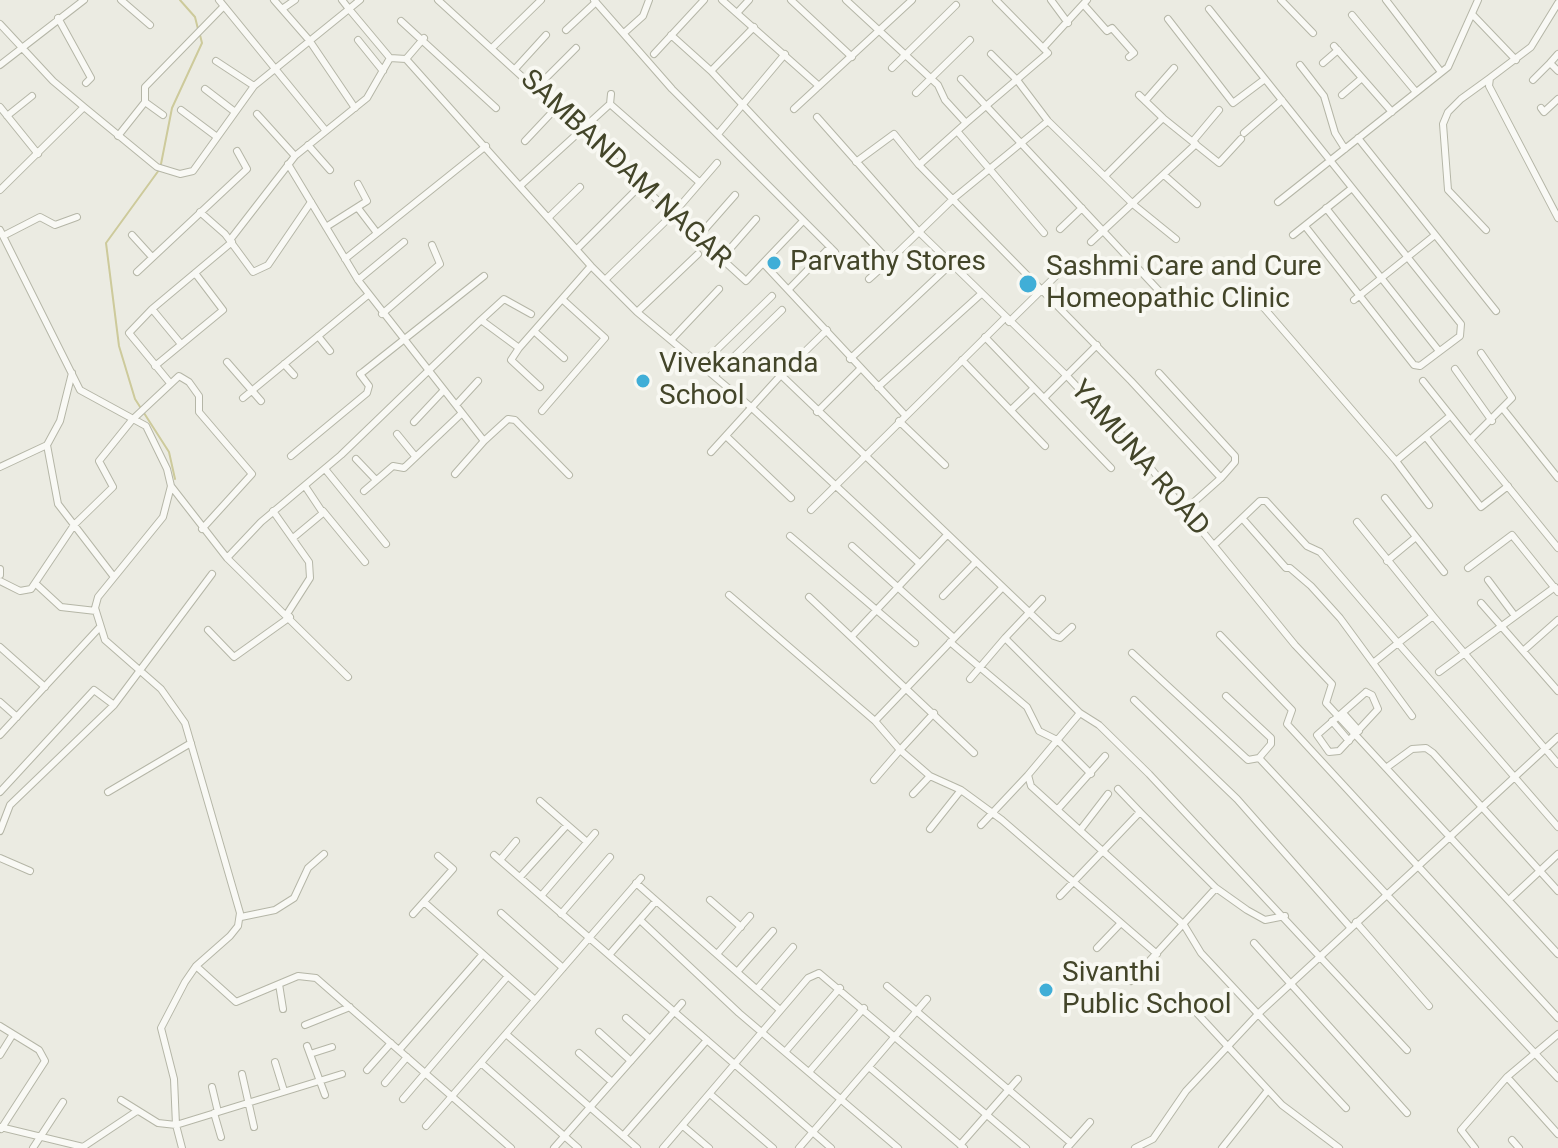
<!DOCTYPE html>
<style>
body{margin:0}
canvas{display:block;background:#ebebe2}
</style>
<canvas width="1558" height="1148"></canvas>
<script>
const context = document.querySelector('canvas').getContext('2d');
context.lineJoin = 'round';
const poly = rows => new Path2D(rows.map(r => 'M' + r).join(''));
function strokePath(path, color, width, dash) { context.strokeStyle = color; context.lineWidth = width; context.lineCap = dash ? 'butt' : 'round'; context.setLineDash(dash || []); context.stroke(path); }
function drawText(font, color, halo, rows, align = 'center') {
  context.font = font + ' Roboto,sans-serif'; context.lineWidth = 8; context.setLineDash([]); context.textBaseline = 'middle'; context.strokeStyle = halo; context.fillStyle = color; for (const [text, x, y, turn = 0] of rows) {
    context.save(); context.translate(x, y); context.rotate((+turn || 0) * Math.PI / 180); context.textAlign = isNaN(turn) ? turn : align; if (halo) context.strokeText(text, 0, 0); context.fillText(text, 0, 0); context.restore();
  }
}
strokePath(poly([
 [180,0,195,17,198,29],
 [161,164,172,108,202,43,200,35],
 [159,170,106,243,119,346,135,399,169,452,175,479]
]), '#cdca9b', 2);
const minor = poly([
 [121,0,150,25],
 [219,0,326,131],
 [274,0,309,40,355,108],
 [342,0,349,9,360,0],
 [438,0,746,281,763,263,905,415],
 [594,0,672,89,835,252],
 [722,0,819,86],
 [791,0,852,57],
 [846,0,938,85,945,100,966,123,1048,53,996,0],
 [1051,0,1068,23],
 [1281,0,1313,33],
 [1386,0,1441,72],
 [1558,3,1531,47,1490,78,1489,86,1558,218],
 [1084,5,1107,31,1112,28,1134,53,1129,57],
 [282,9,295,0],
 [1209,9,1461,324,1460,336,1420,366,1414,365,1305,226],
 [737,13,749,0],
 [1472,14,1516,60],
 [1352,15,1416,92],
 [58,18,91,78,86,83],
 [1168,19,1233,103,1265,79],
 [401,21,496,108],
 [0,24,53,81,84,107,0,190],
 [566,30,596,2],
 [624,33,643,16,649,0],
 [671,35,711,71,889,261,953,199,1048,121],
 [358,40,383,71],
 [1334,46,1392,112],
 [493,47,541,0],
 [1043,48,1087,0],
 [654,54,704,0],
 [991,54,1017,80,1048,121,1134,205,1176,239],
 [1558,54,1550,63,1558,71],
 [406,59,424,38],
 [216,61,254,86],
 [1323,63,1338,50],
 [0,65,84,0],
 [1300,65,1324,96,1335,133,1345,149],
 [892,68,956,5],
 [515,69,546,35],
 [711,71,754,27],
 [961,79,1161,293],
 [1533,80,1550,63],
 [536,88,576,48],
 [205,89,235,112],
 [916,93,970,40],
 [1139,95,1163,118],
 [1342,95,1362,78],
 [1145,101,1174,68],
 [145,102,163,115],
 [610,104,699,182],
 [0,107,38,154],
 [84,107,157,167,180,174,193,171,254,86,349,9,390,58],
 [1541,108,1544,112,1558,99],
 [794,109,912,0],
 [181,110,217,137],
 [257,114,295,156],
 [7,116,32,96],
 [817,117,919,232,1067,376,1135,449,1295,645,1332,684,1326,703,1558,954],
 [957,131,1044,233],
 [1244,133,1282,100],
 [718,134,785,54],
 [118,136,145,102,145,87,223,7],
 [1358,138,1496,311],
 [525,141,557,107],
 [1193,141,1219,110],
 [308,145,330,170],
 [856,162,894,134,919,165,1131,381,1221,478,1185,510],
 [288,164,358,280,484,441,455,474],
 [919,165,966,123],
 [1106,175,1163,118,1219,163,1241,139],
 [1164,175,1197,204],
 [521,185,610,104,611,94],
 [1278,202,1448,67,1478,0],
 [358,208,377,233],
 [1326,208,1439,351],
 [200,212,225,234,253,272,268,265,311,202],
 [549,217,580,187],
 [326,227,367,201,358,184],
 [1060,229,1082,208],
 [0,230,80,390,146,426,167,469,171,486,163,517,98,597,95,608,105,640,161,689,185,723,240,913,238,926,230,936,196,966,185,982,161,1028,174,1079,176,1125,182,1148],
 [1486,230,1448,190,1443,124,1448,112,1461,99,1490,78],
 [132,235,152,257],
 [1293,235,1352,188],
 [3,236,40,217,55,225,77,217],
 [698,237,735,195],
 [230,240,295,156,367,98,390,58,406,59,591,266,637,312,751,407,919,563],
 [1091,242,1196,144],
 [577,249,641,185],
 [345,259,486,146],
 [721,259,756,219],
 [763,263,803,221],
 [137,272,247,169,237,151],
 [869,279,889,261],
 [358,280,404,242],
 [605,280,673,214,717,163],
 [789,289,830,247],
 [1354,300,1435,235],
 [1264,308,1396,461,1450,416],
 [152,309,181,344],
 [637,312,698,254],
 [382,314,440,264,432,245],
 [481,320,504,299,531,314],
 [1009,322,1067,265],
 [827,330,781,375,1054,636,1060,638,1072,627],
 [534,331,564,358],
 [318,336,330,351],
 [985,337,1111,468],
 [671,340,719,289],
 [519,348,511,360,540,387],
 [1481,353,1512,398,1470,440,1558,548],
 [850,359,951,264],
 [962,360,1045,446],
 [227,362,261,401],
 [284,364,294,375],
 [701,365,772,296],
 [155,366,223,310,195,273],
 [1455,369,1492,421],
 [1159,373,1235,456,1235,462,1221,478],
 [714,376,782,310],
 [1423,381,1470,440],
 [170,383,129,333,152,309,232,242],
 [878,387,981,294],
 [243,398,368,295],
 [1044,398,1097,345],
 [456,405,478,381],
 [1011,410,1034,388],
 [1504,410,1558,478],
 [542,411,605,338,562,299],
 [817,412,860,369],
 [899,421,945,465],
 [414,422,444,390],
 [397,434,415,456],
 [726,436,791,498],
 [1426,437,1481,507,1508,486],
 [484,441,508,419,515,420,569,475],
 [47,445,58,504,114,577],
 [711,452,781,375],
 [291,456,367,393,369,386,360,374,363,372,484,276],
 [356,459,376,480],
 [1396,461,1429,505],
 [0,467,47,445,60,421,72,373],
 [325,469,386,544],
 [171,486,227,558,348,677],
 [364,491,393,466,404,468,462,413],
 [1385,498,1444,572],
 [811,510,1005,318],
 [273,511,309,562,310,578,287,614],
 [323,511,365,562],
 [1242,518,1286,568,1290,568,1311,586,1340,618,1412,716],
 [1357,522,1433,616],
 [790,536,915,643],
 [293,538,323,513,305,486],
 [1214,545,1260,501,1266,501,1307,546,1320,552,1398,643,1433,616,1558,764],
 [852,546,954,638],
 [227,558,261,522,341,455,481,320,519,348,591,266],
 [1387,561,1416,537],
 [1468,568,1512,535,1558,592],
 [0,569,0,575],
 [1488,580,1515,616],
 [0,581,20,591,31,589,74,525,113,487,99,461,132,420,179,376,189,382,199,396,199,412,252,474,202,529],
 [35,583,61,607,96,611],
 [729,595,875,721,900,750,874,780],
 [943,596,975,563],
 [809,597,974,753],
 [1042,599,1005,638,1080,713,1099,725,1149,774,1407,1050],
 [1481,603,1558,691],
 [208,630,234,657,290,617],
 [853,635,946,536],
 [1220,635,1292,710,1287,724,1558,1018],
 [950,642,1027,707,1039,731,1057,740,1091,774],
 [0,647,45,687],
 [1523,651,1558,620],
 [1132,653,1248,760,1259,758],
 [1373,663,1398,643,1558,827],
 [1439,672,1555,587],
 [970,679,1005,638],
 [1366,692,1372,695,1378,709,1339,751,1329,752,1317,735,1366,692],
 [1226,696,1271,738,1271,744,1259,758,1558,1078],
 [1134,700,1237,799,1350,927],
 [0,702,17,717],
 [934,713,900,750,930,776,961,790],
 [1080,713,1028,775,1031,786,1184,925,1201,953,1346,1108],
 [1343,713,1359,731],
 [875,721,1001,589],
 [1332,721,1349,741],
 [0,735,99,628],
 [1386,768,1412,749,1426,748,1433,753,1558,891],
 [1118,789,1140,812],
 [0,792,94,690,114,705],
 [108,792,191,743],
 [913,794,930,776],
 [540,801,587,842],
 [1058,809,1105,756],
 [981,825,1028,775],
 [930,829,961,790,1002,820,1157,954],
 [1081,829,1108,794],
 [0,831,10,805,114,705,212,574],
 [494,855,831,1148],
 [0,858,30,871],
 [500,860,516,841],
 [520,877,567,825],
 [636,883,780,1010],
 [541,896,595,833],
 [1060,896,1140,812,1216,888,1247,910,1265,920,1285,916],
 [1512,897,1558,854],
 [710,900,741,927],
 [424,902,535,1000],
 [501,913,563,968],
 [413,914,453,869,438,856],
 [561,914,610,857],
 [241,917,275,910,294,898,308,868,324,854],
 [640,920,739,1013,898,1148],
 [1356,922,1429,1006],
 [1254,943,1407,1113],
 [1097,948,1119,925],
 [717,954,750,916],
 [609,955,656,901],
 [196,966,236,1002,298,976,316,978,511,1148],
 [737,972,773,931],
 [1131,981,1216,888],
 [279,984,283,1009],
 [887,986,1071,1143],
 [757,989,793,947],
 [1182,997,1282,1105,1339,1148],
 [626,1018,650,1039],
 [305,1025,350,1007],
 [0,1026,39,1050,45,1061,1,1129],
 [599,1032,631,1061],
 [506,1034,637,1148],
 [1558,1034,1507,1077,1558,1134],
 [307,1046,325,1095],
 [399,1050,483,954],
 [785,1052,840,988],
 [579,1053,612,1082],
 [310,1054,332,1047],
 [0,1055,13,1034],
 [275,1062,284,1091],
 [481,1063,578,1148],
 [869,1067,964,1148],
 [367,1070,391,1043],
 [809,1072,864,1008],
 [242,1074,254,1127],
 [385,1083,407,1057],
 [212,1087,218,1112],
 [710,1094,773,1148],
 [403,1099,508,976],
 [121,1100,158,1123,176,1125,342,1074],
 [214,1113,221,1137],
 [426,1126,641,878],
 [683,1126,709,1148],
 [0,1127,83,1147,137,1111],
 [623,1136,707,1040],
 [1512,1140,1519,1148],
 [960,1145,1018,1079],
 [33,1148,63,1102],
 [554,1148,682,1003],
 [663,1148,808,978,819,973,1026,1148],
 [799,1148,927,999],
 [1067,1148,1090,1122],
 [1135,1148,1153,1139,1186,1091,1259,1013,1558,737],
 [1222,1148,1268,1090],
 [1475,1148,1461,1130,1507,1077]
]);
strokePath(minor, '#b5b6a7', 8);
strokePath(minor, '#f9f9f5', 6);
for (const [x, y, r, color] of [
 [774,263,8,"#40aed7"],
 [1028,284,10,"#40aed7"],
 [643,381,8,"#40aed7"],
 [1046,990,8,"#40aed7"]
]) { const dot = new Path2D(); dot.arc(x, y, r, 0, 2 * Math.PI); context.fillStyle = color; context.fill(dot); strokePath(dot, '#f8f8f2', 3); }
drawText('28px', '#434529', '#f8f8f2', [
 ["SAMBANDAM NAGAR",625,170,43],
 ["YAMUNA ROAD",1139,459,49]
]);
drawText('28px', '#434529', '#f8f8f2', [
 ["Parvathy Stores",790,263],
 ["Sashmi Care and Cure",1046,268],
 ["Homeopathic Clinic",1046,300],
 ["Vivekananda",659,365],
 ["School",659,397],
 ["Sivanthi",1062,974],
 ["Public School",1062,1006]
], 'left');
</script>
